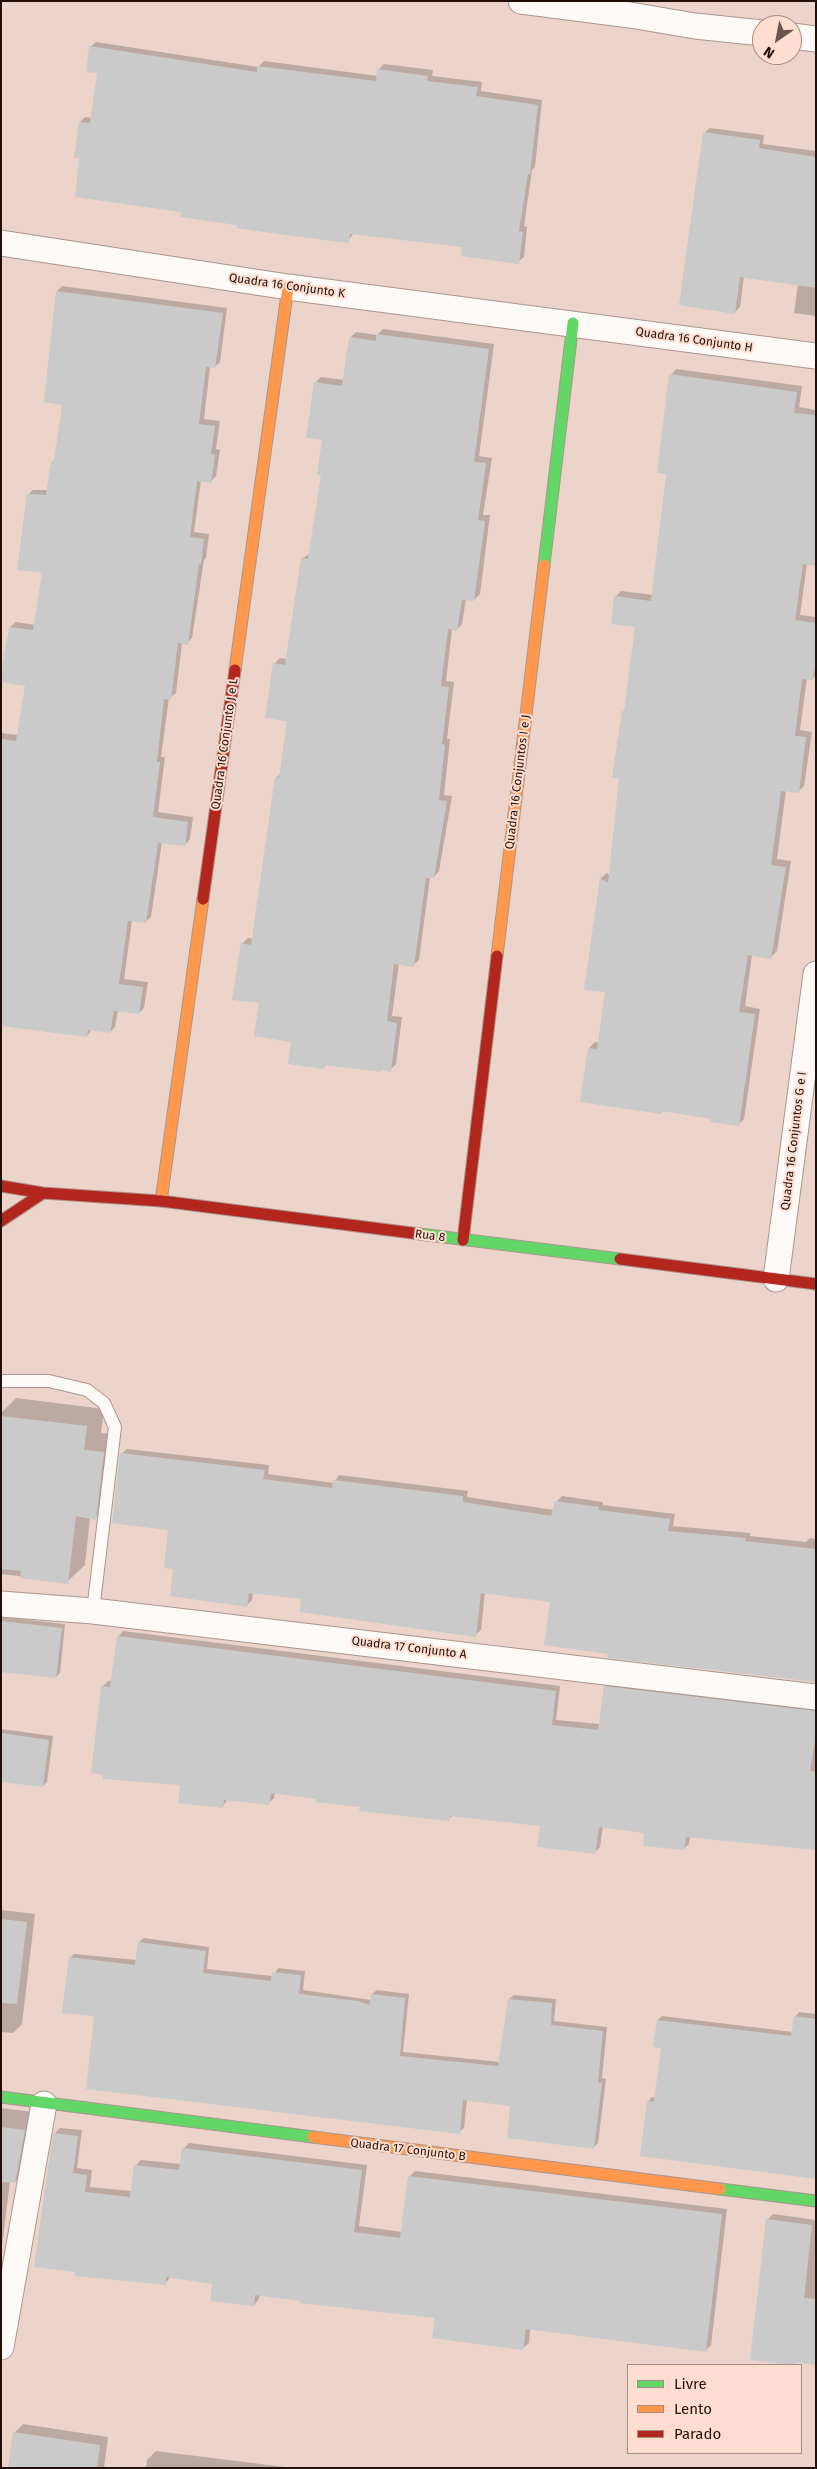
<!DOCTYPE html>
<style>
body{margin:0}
#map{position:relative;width:817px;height:2469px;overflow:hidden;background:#ecd4ca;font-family:"Fira Sans",sans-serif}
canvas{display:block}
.frame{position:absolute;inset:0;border:2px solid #221008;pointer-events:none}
.legend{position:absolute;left:627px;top:2364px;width:175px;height:90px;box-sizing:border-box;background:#ffded1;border:1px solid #a78c81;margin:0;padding:6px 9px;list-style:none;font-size:15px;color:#221008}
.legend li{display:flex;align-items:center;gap:10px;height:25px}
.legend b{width:25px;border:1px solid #a78c81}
.north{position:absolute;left:752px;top:15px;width:50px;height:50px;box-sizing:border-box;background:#ffded1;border:1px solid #a78c81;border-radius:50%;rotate:213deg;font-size:14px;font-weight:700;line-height:20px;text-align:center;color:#221008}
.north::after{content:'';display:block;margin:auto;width:18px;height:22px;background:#69554c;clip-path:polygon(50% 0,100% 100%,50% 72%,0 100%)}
</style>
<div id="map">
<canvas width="817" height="2469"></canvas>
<div class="frame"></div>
<ul class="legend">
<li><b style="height:6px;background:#63d668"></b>Livre</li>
<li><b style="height:6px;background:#ff974d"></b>Lento</li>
<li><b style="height:6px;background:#b3261e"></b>Parado</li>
</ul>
<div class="north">N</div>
</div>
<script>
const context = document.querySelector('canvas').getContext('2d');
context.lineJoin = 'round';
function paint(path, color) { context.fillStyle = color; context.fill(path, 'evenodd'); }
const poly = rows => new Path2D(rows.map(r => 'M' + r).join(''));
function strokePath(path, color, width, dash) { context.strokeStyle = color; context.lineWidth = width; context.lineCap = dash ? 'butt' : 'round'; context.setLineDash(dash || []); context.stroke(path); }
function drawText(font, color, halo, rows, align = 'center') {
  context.font = font + ' "Fira Sans",sans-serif'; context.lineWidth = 4; context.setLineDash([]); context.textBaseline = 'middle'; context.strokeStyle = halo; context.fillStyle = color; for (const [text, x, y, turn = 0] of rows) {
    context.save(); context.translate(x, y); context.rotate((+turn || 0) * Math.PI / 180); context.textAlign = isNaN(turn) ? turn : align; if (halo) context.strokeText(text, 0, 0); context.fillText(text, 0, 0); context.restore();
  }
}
paint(poly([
 [96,42,258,67,264,61,378,76,378,70,384,64,433,70,432,76,482,82,481,91,542,100,535,167,532,170,524,226,527,227,524,257,518,262,464,246,354,233,348,241,239,224,80,157,80,122,85,117,92,118,99,72,90,47],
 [710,128,764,135,763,144,816,151,816,149,816,316,794,313,798,284,744,276,740,307,735,312,704,133],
 [62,286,227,308,220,362,215,367,210,366,204,419,220,421,216,449,220,450,216,476,211,482,201,480,194,532,209,534,206,558,204,560,192,638,187,643,182,643,176,693,169,698,161,757,165,757,158,812,193,817,190,839,185,845,162,842,151,917,145,922,132,920,124,979,148,982,144,1008,139,1013,118,1010,115,1027,110,1032,92,1029,87,1036,1,1024,1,733,19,735,26,684,10,627,16,622,35,625,43,572,28,495,33,490,48,490,52,462,56,458,63,404,57,291],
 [383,329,494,344,479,456,492,458,483,515,490,515,480,594,474,600,466,599,462,624,457,629,452,629,446,681,454,682,447,739,450,739,444,795,452,796,439,871,434,877,430,877,419,960,413,965,399,963,392,1016,402,1017,396,1064,390,1070,382,1069,380,1071,327,1064,323,1068,292,1041,260,1002,242,944,248,938,253,939,276,778,281,773,288,720,274,664,280,658,287,659,302,559,310,553,323,474,323,439,315,383,321,377,344,380,350,338,356,332,377,335],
 [676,369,802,386,799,407,816,410,816,565,807,564,800,615,816,617,816,676,812,679,807,678,800,730,812,732,804,786,798,792,786,790,777,859,791,861,777,951,771,957,752,955,745,1006,760,1009,744,1119,738,1125,712,1117,664,1110,661,1113,589,1048,595,1042,599,1043,606,991,586,989,601,878,607,873,610,875,620,777,623,712,626,709,636,626,615,597,621,591,653,595,668,473,671,375],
 [16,1398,104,1409,101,1433,120,1435,112,1501,95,1518,90,1517,85,1565,67,1582,1,1574,1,1413],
 [127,1449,269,1465,268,1474,334,1483,339,1475,468,1491,467,1497,554,1510,556,1502,562,1496,603,1502,603,1505,675,1514,673,1526,750,1533,750,1536,806,1542,810,1538,816,1539,816,1681,609,1653,552,1601,485,1592,481,1630,475,1635,303,1598,253,1592,252,1600,247,1605,175,1568,169,1528,121,1454],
 [1,1617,65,1624,60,1673,56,1677,1,1671],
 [123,1631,560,1686,556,1720,600,1724,605,1687,610,1681,816,1706,816,1849,690,1836,689,1844,683,1849,645,1832,603,1826,600,1847,595,1852,541,1825,453,1815,448,1820,275,1792,274,1798,269,1803,228,1799,223,1806,182,1784,92,1772,103,1686,108,1681,112,1681,118,1637],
 [1,1729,53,1736,47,1782,43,1786,1,1780],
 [1,1910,35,1914,22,2024,13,2033,1,2032],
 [144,1938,209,1947,207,1969,273,1976,278,1968,305,1971,303,1990,371,2000,372,1994,377,1990,409,1994,403,2052,500,2062,509,1999,514,1995,556,1999,554,2021,607,2027,602,2078,606,2079,598,2143,594,2147,512,2105,467,2099,464,2128,459,2132,96,2015,70,1958,74,1954,137,1960,139,1942],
 [799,2012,816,2014,816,2177,648,2102,652,2097,656,2098,662,2047,658,2020,662,2016,793,2032,795,2017],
 [1,2108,41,2113,32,2164,15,2182,10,2181,1,2255],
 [60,2128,82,2130,77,2168,92,2170,90,2187,132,2191,135,2166,141,2160,181,2164,183,2149,189,2143,367,2165,359,2226,402,2232,409,2177,415,2171,727,2209,711,2345,705,2351,530,2329,529,2343,523,2348,436,2317,260,2294,259,2299,254,2305,213,2283,171,2276,165,2284,116,2279,55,2133],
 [773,2214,816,2220,816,2364,797,2361,794,2364,767,2220],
 [23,2424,108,2437,104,2468,10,2468,14,2433],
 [156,2451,285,2467,146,2468,147,2460]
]), '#0003');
paint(poly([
 [89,46,257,72,257,66,376,81,377,69,428,76,427,81,478,87,476,96,538,105,530,174,528,174,519,231,523,232,519,264,461,256,462,247,350,234,349,243,292,236,237,228,237,225,180,217,181,212,75,197,79,158,74,158,79,122,90,123,97,73,86,72],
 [703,132,760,140,759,148,816,157,816,288,740,277,735,314,679,305],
 [56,291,223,313,215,368,206,367,199,424,215,426,211,454,215,455,211,483,197,481,190,537,204,539,201,564,199,564,188,645,178,643,171,700,164,699,157,762,160,762,153,817,188,822,185,846,158,843,146,923,128,921,119,984,143,987,139,1014,114,1011,110,1033,88,1030,87,1037,1,1026,1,739,16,741,25,686,1,682,1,675,9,627,33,630,42,573,17,570,27,494,46,495,51,461,54,461,62,405,44,402],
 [376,334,489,349,474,462,486,463,478,520,485,521,474,601,462,600,457,631,448,629,441,686,449,687,442,744,445,745,439,800,447,801,434,878,426,878,414,967,394,964,387,1021,397,1023,391,1072,381,1070,381,1072,324,1065,324,1069,288,1064,291,1042,254,1036,259,1003,232,1000,241,943,251,945,275,777,279,778,287,721,265,718,273,663,285,665,301,558,308,559,321,475,317,475,322,440,306,438,314,382,342,386,349,337,376,341],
 [669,374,797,392,794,413,816,415,816,566,803,564,795,620,816,623,816,658,813,680,802,679,795,736,806,737,799,793,781,791,771,865,786,867,771,959,748,955,739,1012,755,1014,739,1126,710,1122,711,1119,662,1111,662,1114,580,1102,588,1048,597,1049,605,992,584,990,600,878,608,883,619,778,612,778,622,711,624,712,635,627,611,624,614,596,651,601,666,474,657,473],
 [1,1416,87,1426,84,1450,104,1452,96,1520,76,1516,68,1584,20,1578,21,1571,1,1569],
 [120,1453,265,1470,263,1479,332,1488,333,1480,463,1496,463,1502,551,1516,555,1501,599,1507,598,1510,670,1519,668,1531,746,1538,745,1541,816,1549,816,1682,607,1658,608,1654,544,1645,550,1602,481,1593,476,1637,300,1612,301,1599,249,1593,247,1607,170,1596,173,1569,164,1568,168,1530,112,1523],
 [1,1621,62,1628,56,1678,1,1672],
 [117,1636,556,1691,552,1725,598,1730,604,1686,816,1711,816,1735,810,1771,816,1772,816,1850,686,1837,684,1850,643,1846,644,1833,599,1827,595,1854,537,1847,540,1826,450,1816,449,1821,359,1811,360,1807,316,1802,316,1799,271,1793,269,1805,224,1800,223,1808,178,1803,180,1785,103,1779,103,1775,91,1773,101,1686,110,1687],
 [1,1733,49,1740,43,1787,1,1782],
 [1,1919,27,1922,17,2004,1,2003],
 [138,1942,206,1951,203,1973,271,1981,272,1972,301,1975,299,1994,358,2001,370,2005,371,1994,405,1998,400,2056,498,2066,508,1999,552,2003,551,2025,603,2031,598,2082,602,2083,594,2149,507,2138,510,2106,463,2100,460,2134,86,2089,94,2016,62,2013,69,1957,135,1965],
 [794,2016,816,2019,816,2179,640,2156,647,2101,654,2102,661,2048,653,2047,657,2020,791,2036],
 [1,2127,25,2130,15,2183,1,2182],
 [53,2133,78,2136,73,2173,87,2175,85,2192,130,2197,134,2165,179,2170,182,2148,362,2170,354,2232,400,2238,408,2176,722,2214,706,2352,526,2329,523,2350,432,2338,435,2318,300,2303,300,2301,255,2295,254,2306,210,2301,212,2284,166,2277,166,2285,116,2280,75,2276,75,2272,34,2267],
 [766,2219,812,2225,804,2298,816,2299,816,2365,795,2362,795,2365,791,2365,750,2360],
 [13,2432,100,2445,97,2468,8,2468]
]), '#c9cac9');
const lane = poly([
 [1,1381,49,1381,87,1390,104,1403,115,1427,93,1611]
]);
const street = poly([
 [521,1,630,15,695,26,762,33],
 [792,36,816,39],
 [1,243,288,287,816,356],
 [776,1279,816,974],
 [1,1604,93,1611,816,1697],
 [1,2347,44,2104]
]);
const fast = poly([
 [544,565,573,323],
 [420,1234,620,1259],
 [1,2097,313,2137],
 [720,2189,816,2201]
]);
const slow = poly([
 [235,670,288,287],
 [497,956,544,565],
 [161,1201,203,899],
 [313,2137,720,2189]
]);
const jam = poly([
 [203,899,235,670],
 [1,1186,43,1193,161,1201,420,1234],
 [1,1221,43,1193],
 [463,1240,497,956],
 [620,1259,816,1284]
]);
strokePath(lane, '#aa968e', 14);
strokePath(street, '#aa968e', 27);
strokePath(fast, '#aa968e', 13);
strokePath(slow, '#aa968e', 13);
strokePath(jam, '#aa968e', 13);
strokePath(lane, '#fcf9f7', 12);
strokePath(street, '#fcf9f7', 25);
strokePath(fast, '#63d668', 11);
strokePath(slow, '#ff974d', 11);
strokePath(jam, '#b3261e', 11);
drawText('12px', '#221008', '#ffded1', [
 ["Quadra 16 Conjunto K",287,286,8],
 ["Quadra 16 Conjunto H",694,340,8],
 ["Quadra 16 Conjunto J e L",225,744,-82],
 ["Quadra 16 Conjuntos I e J",518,782,-83],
 ["Quadra 16 Conjuntos G e I",794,1141,-83],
 ["Rua 8",430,1236,7],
 ["Quadra 17 Conjunto A",409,1648,7],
 ["Quadra 17 Conjunto B",408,2150,7]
]);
</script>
